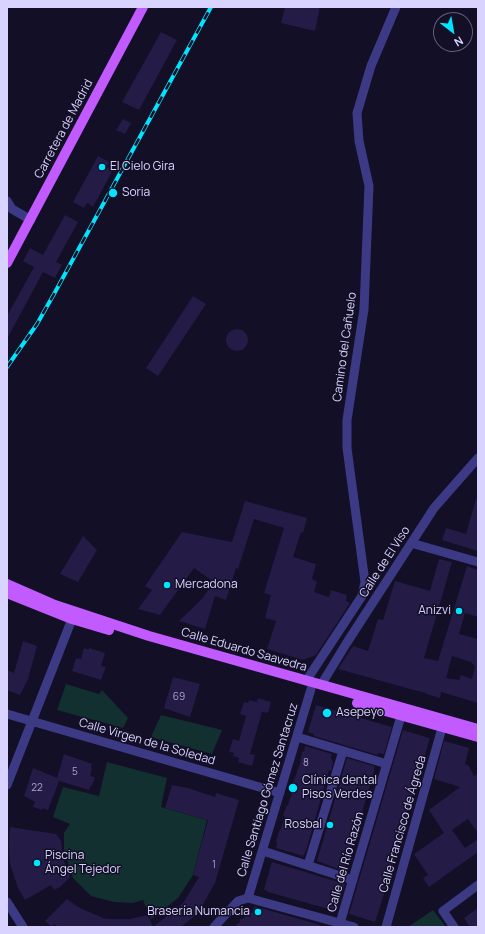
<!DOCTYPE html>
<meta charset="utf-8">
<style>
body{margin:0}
#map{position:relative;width:485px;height:934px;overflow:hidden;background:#130f26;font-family:Manrope,sans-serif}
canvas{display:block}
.frame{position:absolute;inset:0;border:8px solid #d9d4ff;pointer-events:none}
.north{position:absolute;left:433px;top:12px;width:40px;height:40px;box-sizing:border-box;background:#130f26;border:1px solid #625e7d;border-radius:50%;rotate:149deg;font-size:11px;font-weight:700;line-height:16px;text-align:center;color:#d9d4ff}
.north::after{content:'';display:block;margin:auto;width:14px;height:18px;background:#00e5ff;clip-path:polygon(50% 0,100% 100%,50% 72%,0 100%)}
</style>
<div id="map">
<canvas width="485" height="934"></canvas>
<div class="frame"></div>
<div class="north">N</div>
</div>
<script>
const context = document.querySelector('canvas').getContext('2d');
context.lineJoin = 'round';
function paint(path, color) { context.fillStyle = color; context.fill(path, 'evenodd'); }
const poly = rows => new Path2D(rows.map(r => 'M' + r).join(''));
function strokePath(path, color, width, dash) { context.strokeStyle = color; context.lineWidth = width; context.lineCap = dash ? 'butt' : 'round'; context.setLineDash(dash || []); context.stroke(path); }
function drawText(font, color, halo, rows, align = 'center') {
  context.font = font + ' Manrope,sans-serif'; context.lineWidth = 3; context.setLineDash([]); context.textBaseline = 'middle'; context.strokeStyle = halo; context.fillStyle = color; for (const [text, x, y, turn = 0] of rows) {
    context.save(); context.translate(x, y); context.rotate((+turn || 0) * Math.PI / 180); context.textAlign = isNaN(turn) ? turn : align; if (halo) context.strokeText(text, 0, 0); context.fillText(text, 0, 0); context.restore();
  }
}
paint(poly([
 [66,684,99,694,102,690,128,718,123,728,57,710],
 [161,715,222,730,212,754,151,737],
 [107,762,167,778,161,807,207,820,193,875,178,898,151,919,143,900,133,903,114,902,91,896,73,878,64,850,64,833,70,824,53,817,63,787,99,796],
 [433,910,446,927,408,927]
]), '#12302f');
paint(poly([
 [285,7,320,7,315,31,281,23],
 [161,32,177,40,139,110,122,102],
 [123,119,131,123,125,134,116,130],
 [98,156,109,162,107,167,113,170,93,207,87,203,84,208,73,202],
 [65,215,78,222,56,262,62,265,55,278,43,272,7,339,7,316,34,267,23,261,30,248,43,255],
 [193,296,206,304,158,376,146,368],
 '226 340a11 11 0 1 1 22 0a11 11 0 1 1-22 0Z',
 [476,499,478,500,478,551,442,540,446,528,466,534],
 [245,501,307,518,303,533,301,532,293,557,316,564,312,579,317,582,314,592,329,597,331,590,347,595,346,601,350,603,316,655,303,660,267,649,276,621,265,618,271,595,264,593,284,528,254,519,238,569,236,568,226,600,215,596,205,629,179,621,202,599,214,582,194,568,160,615,138,609,152,590,145,586,182,532,232,542],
 [83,536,97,550,78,582,60,574],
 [439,559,452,562,424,658,438,661,467,566,478,570,478,617,465,613,459,634,478,639,478,703,441,692,440,698,426,694,426,693,414,690,338,669,353,646,368,651,378,619,383,620,395,581,430,591],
 [452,656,471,662,475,666,472,679,461,675,459,680,446,678],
 [23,641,37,646,28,679,20,695,7,690,7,670,14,673],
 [84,648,89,650,89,648,105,653,101,666,106,667,101,680,72,671,76,658,81,659],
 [173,677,200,684,190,717,164,708],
 [258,698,271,702,268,713,262,712,250,754,255,755,252,766,238,762,239,758,233,756,234,753,229,752,233,739,239,741,246,716,240,714,244,702,248,703,249,700,257,702],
 [316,705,392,727,384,754,378,753,377,755,314,736,314,734,308,732],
 [403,730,429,738,429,741,389,879,375,922,349,914],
 [444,741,469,748,465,764,469,766,474,776,478,774,478,833,468,819,452,830,465,848,478,839,478,852,429,887,423,878,428,875,414,854,444,833,429,810,460,787,434,779],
 [305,746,332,754,331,758,333,762,331,771,329,770,306,851,303,856,276,848,277,842,276,842,279,831,280,831,285,816,283,815,287,805,288,805,293,789,291,789,300,763,302,751,304,752],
 [64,754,92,764,91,768,92,769,90,776,95,777,92,786,91,785,89,790,59,781,48,810,42,808,42,810,33,807,35,802,24,796,33,768,57,778],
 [347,758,374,766,374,771,350,854,344,871,317,861],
 [172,785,188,788,215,797,216,793,239,800,215,883,202,906,196,915,181,927,153,927,183,903,199,877,193,875,208,820,165,808],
 [10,827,56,834,61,841,63,859,70,874,69,878,60,887,54,890,51,885,25,900,18,888,10,864,9,846],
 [272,862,345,884,337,910,332,910,268,892,264,889],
 [67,899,80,908,103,918,109,919,130,919,148,915,153,927,59,927,54,924,52,927,45,921],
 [254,906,320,925,320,927,234,927,240,922,240,919,242,919,249,914,249,912,252,913],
 [478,908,478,927,470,927,464,918]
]), '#241b47');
strokePath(poly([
 [7,201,12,209,31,220],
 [411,543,478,562],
 [306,681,362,596,365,582,347,448,347,420,364,309,369,186,359,141,357,113,371,66,396,7],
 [321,685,346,644,434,508,478,458],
 [7,714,280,793],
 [297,737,387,764],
 [7,785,72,619],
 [263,851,353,880],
 [308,865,343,751],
 [248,898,311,689],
 [7,902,23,927],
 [340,923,401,716],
 [214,927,238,901,248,898,354,927],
 [386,927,442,728],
 [454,927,443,911,478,885]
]), '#3d3a85', 9);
strokePath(poly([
 [7,263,143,7],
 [7,584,55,605,149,636,478,729],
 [7,593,72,619,109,630],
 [357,703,478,737]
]), '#c25bff', 10);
const rail = poly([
 [7,367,37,324,54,294,211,7]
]);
strokePath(rail, '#00e5ff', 4);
strokePath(rail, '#130f26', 2.5, [8]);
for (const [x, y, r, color] of [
 [102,167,4,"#00e5ff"],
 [113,193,5,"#00e5ff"],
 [167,585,4,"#00e5ff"],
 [459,611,4,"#00e5ff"],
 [327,713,5,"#00e5ff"],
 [293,788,5,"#00e5ff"],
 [330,825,4,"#00e5ff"],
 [37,863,4,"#00e5ff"],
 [258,912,4,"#00e5ff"]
]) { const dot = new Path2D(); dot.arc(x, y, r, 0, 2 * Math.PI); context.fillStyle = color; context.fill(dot); strokePath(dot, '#130f26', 1.5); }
drawText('10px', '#aca6d1', null, [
 ["69",179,697],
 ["8",306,763],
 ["5",75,772],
 ["22",37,788],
 ["1",214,865]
]);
drawText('12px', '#d9d4ff', '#130f26', [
 ["Carretera de Madrid",64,129,-62],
 ["Camino del Cañuelo",345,347,-82],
 ["Calle de El Viso",385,562,-57],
 ["Calle Eduardo Saavedra",244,650,16],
 ["Calle Virgen de la Soledad",147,742,16],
 ["Calle Santiago Gómez Santacruz",268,790,-73],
 ["Calle Francisco de Ágreda",403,824,-74],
 ["Calle del Río Razón",346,862,-74]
]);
drawText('12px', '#d9d4ff', '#130f26', [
 ["El Cielo Gira",110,167],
 ["Soria",122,193],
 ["Mercadona",175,585],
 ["Anizvi",451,611,"right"],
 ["Asepeyo",336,713],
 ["Clínica dental",302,781],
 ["Pisos Verdes",302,795],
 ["Rosbal",322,825,"right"],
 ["Piscina",45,856],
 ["Ángel Tejedor",45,870],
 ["Brasería Numancia",250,912,"right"]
], 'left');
</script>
